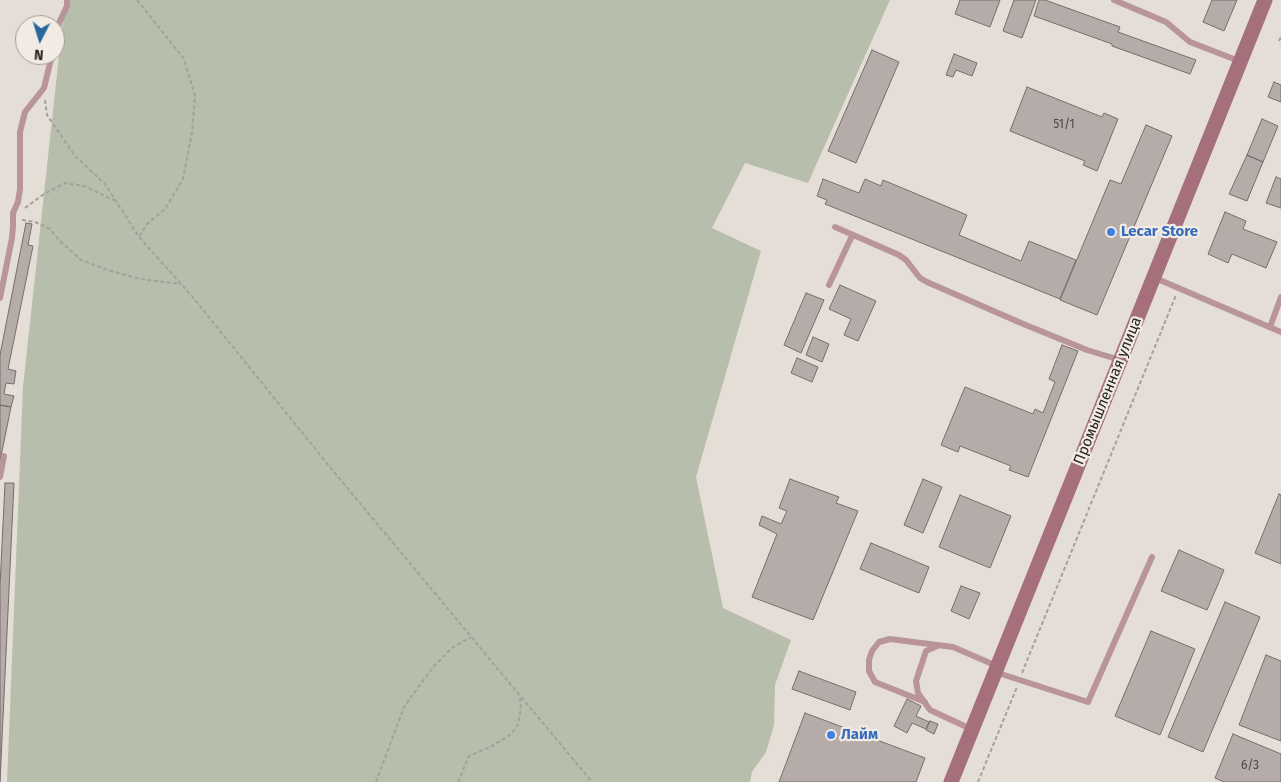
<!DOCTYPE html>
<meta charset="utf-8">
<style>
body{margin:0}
#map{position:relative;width:1281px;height:782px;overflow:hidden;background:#e5ded7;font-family:"Fira Sans",sans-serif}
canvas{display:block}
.north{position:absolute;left:15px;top:15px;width:50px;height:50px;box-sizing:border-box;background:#f2ebe4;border:1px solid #a19b96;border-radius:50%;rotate:185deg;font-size:14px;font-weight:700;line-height:20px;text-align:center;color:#272421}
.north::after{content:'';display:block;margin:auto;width:18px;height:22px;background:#29679e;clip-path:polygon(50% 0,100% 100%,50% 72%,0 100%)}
</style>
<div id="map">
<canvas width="1281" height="782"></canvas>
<div class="north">N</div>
</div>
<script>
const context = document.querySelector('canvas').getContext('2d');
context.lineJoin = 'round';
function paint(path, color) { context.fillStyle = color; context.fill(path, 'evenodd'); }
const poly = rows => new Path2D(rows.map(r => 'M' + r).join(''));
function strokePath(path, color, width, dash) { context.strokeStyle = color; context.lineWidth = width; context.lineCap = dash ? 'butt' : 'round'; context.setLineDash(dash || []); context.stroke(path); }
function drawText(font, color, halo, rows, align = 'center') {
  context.font = font + ' "Fira Sans",sans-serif'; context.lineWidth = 4.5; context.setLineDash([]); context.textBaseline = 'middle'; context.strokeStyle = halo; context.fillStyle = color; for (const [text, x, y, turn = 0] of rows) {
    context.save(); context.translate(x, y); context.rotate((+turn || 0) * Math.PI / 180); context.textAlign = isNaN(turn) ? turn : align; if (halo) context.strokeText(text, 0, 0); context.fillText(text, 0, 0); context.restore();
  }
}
paint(poly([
 [65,0,890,0,808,183,745,163,712,228,761,251,696,477,723,608,791,640,775,685,774,725,766,752,752,772,750,782,7,782,23,387]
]), '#b7bfac');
const building = poly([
 [960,0,1000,0,990,27,955,14,960,0],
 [1014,0,1036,0,1022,38,1003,31,1014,0],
 [1039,0,1045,0,1120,27,1118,32,1196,60,1190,74,1112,46,1112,44,1034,16,1039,0],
 [1212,0,1237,0,1224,31,1203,22,1212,0],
 [872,50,899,62,856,163,828,151,872,50],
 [954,54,977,63,972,76,956,70,953,77,946,75,954,54],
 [1274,82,1281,85,1281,102,1268,97,1274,82],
 [1027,87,1102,117,1104,113,1118,119,1097,171,1083,165,1085,161,1010,131,1027,87],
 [1262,119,1278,126,1263,162,1247,155,1262,119],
 [1146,125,1172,136,1097,315,1060,300,1110,180,1121,184,1146,125],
 [1247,155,1263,162,1247,201,1229,194,1247,155],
 [1276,177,1281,179,1281,208,1266,203,1276,177],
 [823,179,859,193,865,179,881,186,883,180,967,215,959,235,1021,261,1029,241,1076,260,1060,299,825,204,827,200,817,196,823,179],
 [1225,212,1246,221,1243,229,1277,242,1266,268,1232,254,1228,263,1208,254,1225,212],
 [26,223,32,224,28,245,33,246,8,369,16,371,14,384,6,383,4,394,14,396,11,407,0,405,0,355,26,223],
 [840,285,876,301,858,341,844,335,851,319,829,309,840,285],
 [806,293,824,300,801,353,784,345,806,293],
 [813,337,829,344,822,362,806,355,813,337],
 [1062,345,1078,351,1028,477,1009,470,1011,466,960,446,958,452,941,445,965,387,1033,414,1035,409,1043,413,1055,382,1049,379,1062,345],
 [797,358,818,367,812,382,791,373,797,358],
 [0,405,11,407,0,461,0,405],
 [790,479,839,497,836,503,858,511,813,620,752,597,777,534,759,525,762,516,781,524,787,511,779,508,790,479],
 [923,479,942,487,923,533,904,525,923,479],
 [5,483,14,483,0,782,0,586,5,483],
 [1279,494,1281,495,1281,564,1255,553,1279,494],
 [960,495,1011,516,990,568,939,547,960,495],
 [871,543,929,567,919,593,860,569,871,543],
 [1179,550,1224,570,1207,610,1161,591,1179,550],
 [961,586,980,593,969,619,951,611,961,586],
 [1225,602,1260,617,1203,752,1168,737,1225,602],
 [1151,631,1195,649,1160,735,1115,716,1151,631],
 [1266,655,1281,661,1281,741,1239,725,1266,655],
 [799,671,856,692,850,710,792,689,799,671],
 [907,699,921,706,916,716,929,722,926,729,912,723,907,733,894,726,907,699],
 [805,713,925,758,916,782,779,782,805,713],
 [930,721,938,724,934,734,926,730,930,721],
 [1233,734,1281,754,1281,782,1224,782,1215,778,1233,734]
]);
paint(building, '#b5aba8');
strokePath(building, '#766d6a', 1);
strokePath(poly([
 [137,0,184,59,195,96,192,132,183,179,165,209,147,224,139,237],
 [1279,41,1281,37],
 [45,100,47,115,75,156,105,184,139,237,191,295,329,466,592,782],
 [25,208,44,194,65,183,84,186,114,200],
 [22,220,35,222,50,229,59,240,81,260,108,270,140,279,181,284],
 [1022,673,1176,295],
 [376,782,404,707,434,666,452,648,471,637],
 [458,782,469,756,492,746,510,735,515,729,518,724,521,708,520,697],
 [978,782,1017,687]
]), '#a6a09a', 2, [4, 2.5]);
strokePath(poly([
 [1114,0,1166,22,1190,42,1239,61],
 [55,42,59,23,67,6,67,0],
 [835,227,899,255,906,260,920,278,927,282,1021,323,1087,350,1120,360],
 [1155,278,1281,332],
 [829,285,852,236],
 [0,298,12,238,13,226,13,213,18,202,20,189,20,132,25,112,44,88,52,55],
 [1270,327,1281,297],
 [0,477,4,456],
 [937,646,926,651,916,681,918,693,930,710,971,729],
 [995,672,1088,702,1152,557],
 [925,702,875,682,869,671,869,660,872,651,879,642,890,639,953,647,997,666]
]), '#ba949b', 6);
strokePath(poly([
 [951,782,1265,0]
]), '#a56f7b', 15);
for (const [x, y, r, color] of [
 [1111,232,5,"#3f7fe0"],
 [831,735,5,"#3f7fe0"]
]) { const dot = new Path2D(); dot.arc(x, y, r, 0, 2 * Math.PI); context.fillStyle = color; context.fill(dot); strokePath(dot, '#f2ebe4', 2); }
drawText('12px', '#4a4643', null, [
 ["51/1",1064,125],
 ["6/3",1250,766]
]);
drawText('bold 15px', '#366cbe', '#f2ebe4', [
 ["Lecar Store",1121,232],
 ["Лайм",841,735]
], 'left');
drawText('15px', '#272421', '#f2ebe4', [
 ["Промышленная улица",1108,391,-68]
]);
</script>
